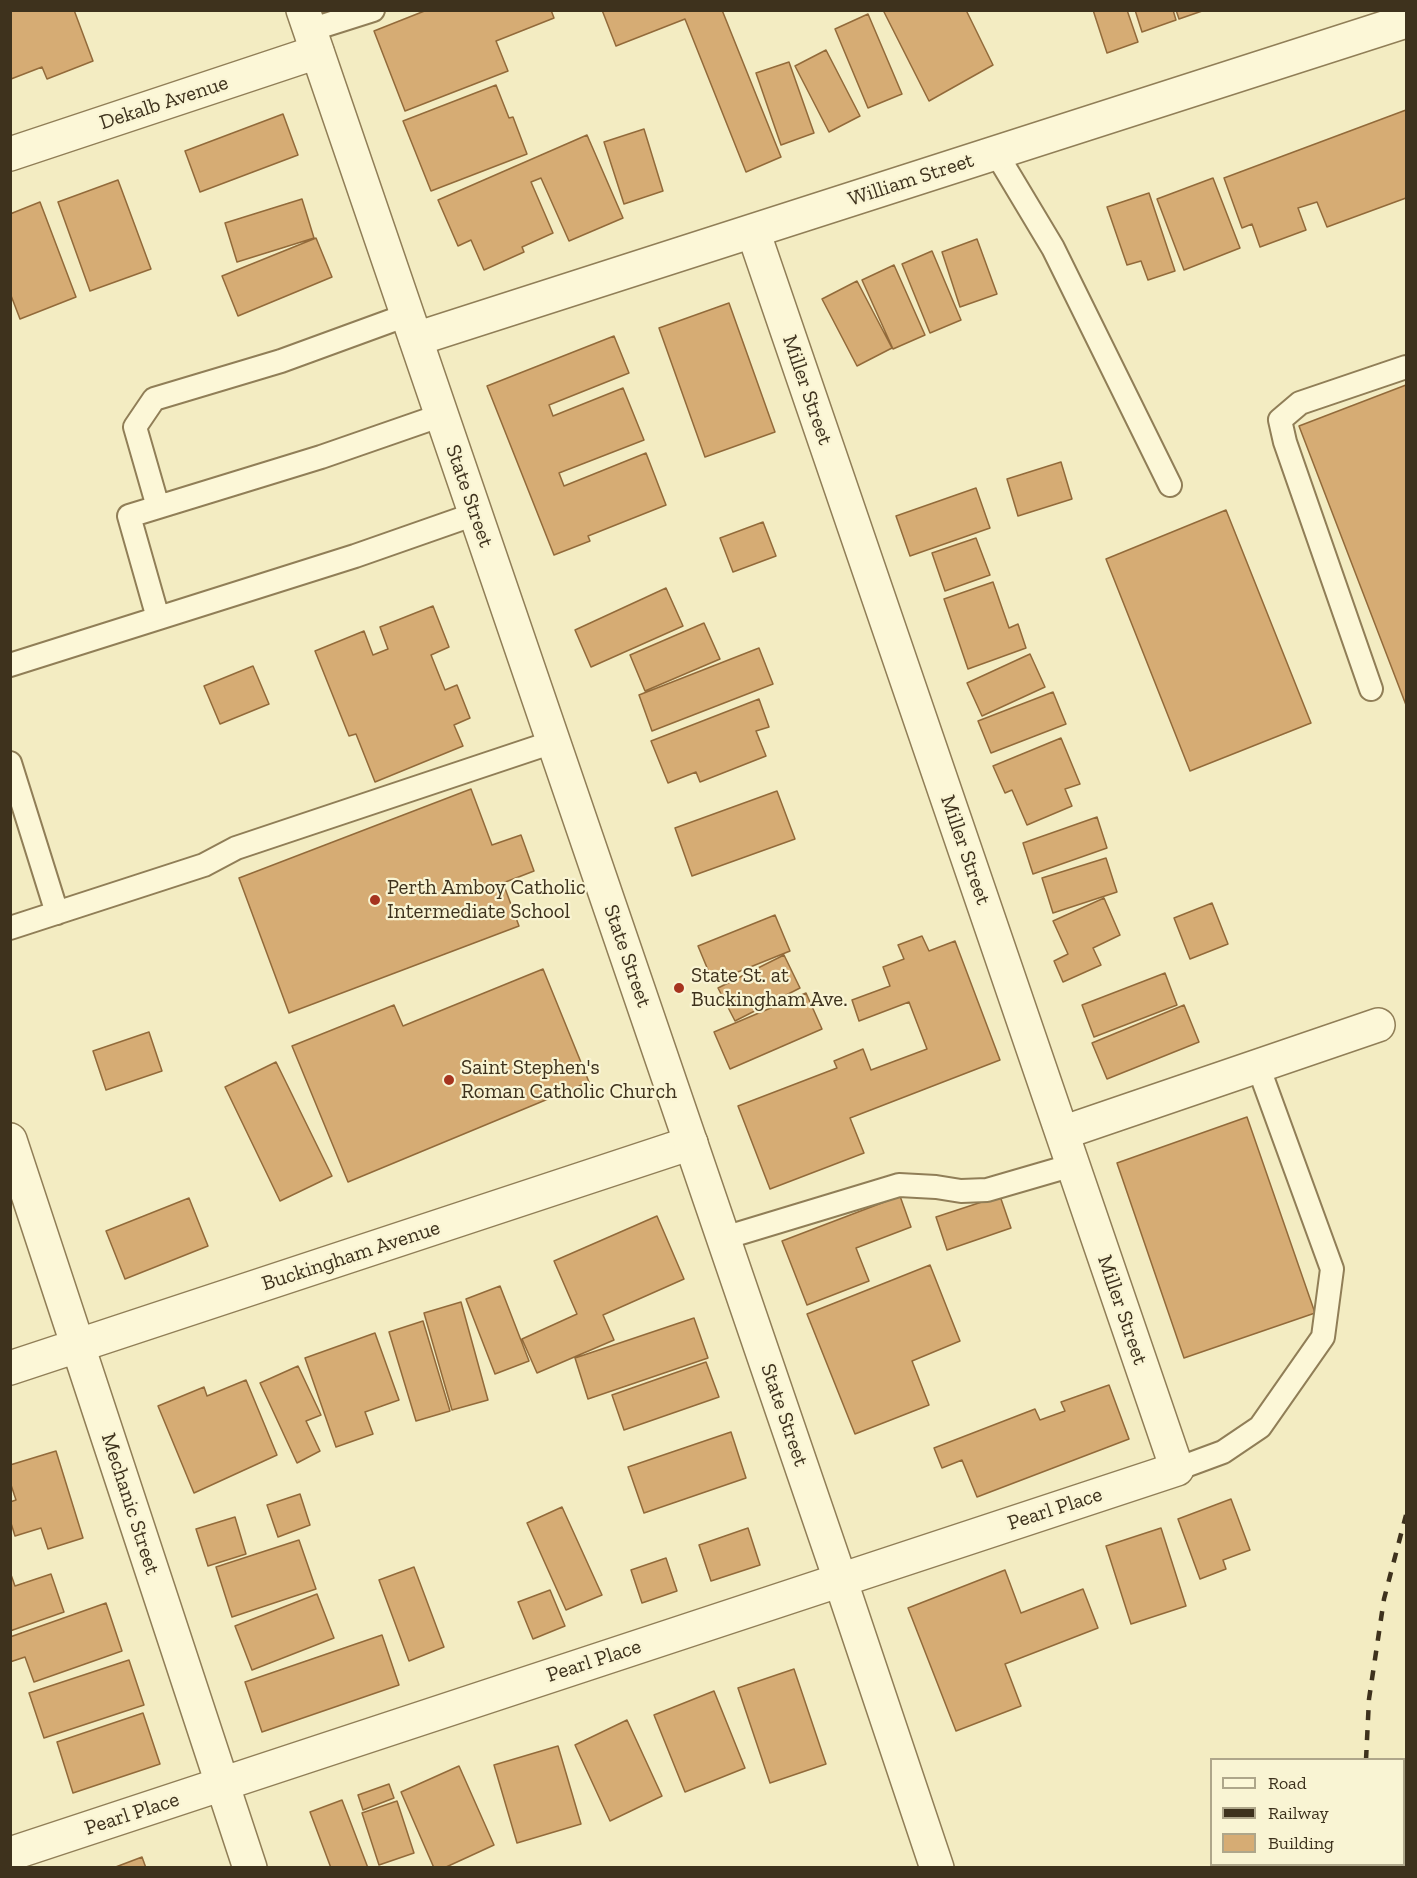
<!DOCTYPE html>
<style>
body{margin:0}
#map{position:relative;width:1417px;height:1878px;overflow:hidden;background:#f3ecc2;font-family:"Zilla Slab",serif}
canvas{display:block}
.frame{position:absolute;inset:0;border:12px solid #3e321d;pointer-events:none}
.legend{position:absolute;left:1210px;top:1758px;width:195px;height:108px;box-sizing:border-box;background:#f9f4d3;border:2px solid #aea68a;margin:0;padding:8px 10px;list-style:none;font-size:18px;color:#3e321d}
.legend li{display:flex;align-items:center;gap:12px;height:30px}
.legend b{width:30px;border:2px solid #aea68a}
</style>
<div id="map">
<canvas width="1417" height="1878"></canvas>
<div class="frame"></div>
<ul class="legend">
<li><b style="height:8px;background:#fcf7d7"></b>Road</li>
<li><b style="height:8px;background:#3e321d"></b>Railway</li>
<li><b style="height:16px;background:#d6ac74"></b>Building</li>
</ul>
</div>
<script>
const context = document.querySelector('canvas').getContext('2d');
context.lineJoin = 'round';
function paint(path, color) { context.fillStyle = color; context.fill(path, 'evenodd'); }
const poly = rows => new Path2D(rows.map(r => 'M' + r).join(''));
function strokePath(path, color, width, dash) { context.strokeStyle = color; context.lineWidth = width; context.lineCap = dash ? 'butt' : 'round'; context.setLineDash(dash || []); context.stroke(path); }
function drawText(font, color, halo, rows, align = 'center') {
  context.font = font + ' "Zilla Slab",serif'; context.lineWidth = 4.5; context.setLineDash([]); context.textBaseline = 'middle'; context.strokeStyle = halo; context.fillStyle = color; for (const [text, x, y, turn = 0] of rows) {
    context.save(); context.translate(x, y); context.rotate((+turn || 0) * Math.PI / 180); context.textAlign = isNaN(turn) ? turn : align; if (halo) context.strokeText(text, 0, 0); context.fillText(text, 0, 0); context.restore();
  }
}
const building = poly([
 [10,10,74,10,93,61,47,79,42,67,11,79,10,10],
 [427,10,551,10,554,18,496,41,508,71,405,111,374,31,427,10],
 [602,10,722,10,781,157,746,172,685,19,616,46,602,10],
 [883,10,966,10,993,65,929,101,883,10],
 [1093,10,1127,10,1138,42,1107,53,1093,10],
 [1135,10,1173,10,1176,20,1142,32,1135,10],
 [1176,10,1205,10,1179,19,1176,10],
 [868,14,902,94,868,108,835,29,868,14],
 [826,50,860,116,829,132,795,66,826,50],
 [789,62,814,133,781,145,756,73,789,62],
 [496,85,509,118,513,117,527,154,431,191,403,121,496,85],
 [1406,110,1406,198,1327,227,1317,202,1298,208,1306,230,1260,247,1252,224,1242,228,1224,178,1406,110],
 [283,114,298,155,200,192,185,151,283,114],
 [644,129,663,191,624,204,604,142,644,129],
 [587,135,623,218,569,241,541,178,531,182,553,233,522,247,524,252,484,270,471,240,458,246,438,200,587,135],
 [1213,178,1240,248,1184,270,1157,199,1213,178],
 [118,180,151,269,90,291,58,202,118,180],
 [1149,193,1175,271,1148,280,1141,261,1127,265,1107,207,1149,193],
 [302,199,314,238,237,262,225,223,302,199],
 [40,202,76,297,20,319,10,293,10,214,40,202],
 [316,238,332,277,238,316,222,276,316,238],
 [977,239,997,294,960,307,942,252,977,239],
 [932,251,961,320,930,333,902,264,932,251],
 [894,265,925,335,893,349,862,280,894,265],
 [857,281,892,348,857,366,822,299,857,281],
 [729,303,775,432,705,457,659,328,729,303],
 [614,336,629,373,549,405,553,416,623,388,644,440,559,473,564,486,646,453,666,505,588,536,590,541,554,555,487,386,614,336],
 [1406,385,1406,705,1299,426,1406,385],
 [1061,462,1072,499,1018,516,1007,479,1061,462],
 [976,488,990,528,910,556,896,516,976,488],
 [1226,510,1311,723,1190,771,1106,559,1226,510],
 [763,522,776,556,733,572,720,538,763,522],
 [976,538,990,575,945,591,932,553,976,538],
 [993,582,1009,628,1018,624,1026,648,968,669,944,599,993,582],
 [666,588,683,626,591,667,575,630,666,588],
 [433,606,449,647,431,655,445,690,457,685,470,718,454,725,463,746,375,782,356,734,349,736,315,651,364,631,373,655,388,649,380,627,433,606],
 [704,623,720,659,645,691,630,655,704,623],
 [759,648,773,684,652,731,639,695,759,648],
 [1030,654,1045,687,982,716,967,683,1030,654],
 [253,666,269,704,220,724,204,686,253,666],
 [1053,692,1066,724,991,753,978,721,1053,692],
 [759,699,769,727,756,731,766,756,700,782,696,772,668,783,651,741,759,699],
 [1061,738,1080,784,1065,789,1072,806,1027,825,1012,790,1005,793,993,766,1061,738],
 [471,789,492,845,521,835,534,871,503,883,519,926,289,1013,239,878,471,789],
 [777,791,795,839,692,876,675,828,777,791],
 [1097,817,1107,848,1033,874,1023,843,1097,817],
 [1106,858,1117,892,1053,913,1042,878,1106,858],
 [1104,898,1120,935,1093,948,1101,965,1063,982,1054,961,1068,954,1053,921,1104,898],
 [1212,903,1228,944,1190,959,1174,918,1212,903],
 [775,915,790,951,713,982,698,946,775,915],
 [922,936,929,951,955,941,1000,1060,850,1118,864,1153,770,1189,738,1106,837,1068,834,1061,863,1049,871,1070,927,1049,909,1002,859,1021,852,1000,890,986,883,967,904,959,898,945,922,936],
 [784,955,800,988,735,1021,718,988,784,955],
 [543,969,589,1082,348,1182,292,1046,394,1005,403,1026,543,969],
 [1165,973,1177,1005,1094,1037,1082,1005,1165,973],
 [806,993,822,1029,730,1069,714,1032,806,993],
 [1184,1005,1199,1042,1107,1079,1092,1043,1184,1005],
 [149,1032,162,1071,106,1090,93,1051,149,1032],
 [276,1062,332,1176,280,1201,225,1087,276,1062],
 [1247,1117,1315,1313,1184,1358,1117,1163,1247,1117],
 [900,1196,911,1227,856,1248,869,1281,807,1305,782,1241,900,1196],
 [1000,1196,1011,1228,947,1250,936,1217,1000,1196],
 [189,1198,208,1246,125,1279,106,1231,189,1198],
 [657,1216,684,1279,603,1315,614,1340,537,1373,522,1339,577,1314,554,1261,657,1216],
 [930,1265,960,1341,912,1361,929,1405,855,1434,807,1314,930,1265],
 [500,1286,529,1361,495,1374,466,1299,500,1286],
 [461,1302,488,1400,452,1410,424,1313,461,1302],
 [694,1318,708,1358,588,1399,575,1358,694,1318],
 [423,1321,450,1411,416,1421,389,1332,423,1321],
 [375,1333,399,1400,365,1412,373,1434,336,1447,305,1358,375,1333],
 [706,1362,719,1397,624,1430,612,1395,706,1362],
 [298,1366,321,1415,306,1421,320,1451,297,1463,260,1383,298,1366],
 [246,1380,277,1455,194,1493,158,1406,204,1387,207,1396,246,1380],
 [1109,1385,1129,1439,977,1497,962,1460,942,1468,934,1448,1035,1409,1040,1420,1065,1411,1061,1402,1109,1385],
 [731,1432,746,1478,644,1513,628,1467,731,1432],
 [56,1451,83,1538,48,1549,41,1528,15,1536,10,1520,10,1502,16,1500,10,1482,10,1465,56,1451],
 [300,1494,310,1525,278,1537,267,1505,300,1494],
 [1231,1499,1250,1550,1223,1560,1226,1569,1200,1579,1178,1519,1231,1499],
 [562,1507,602,1595,566,1610,527,1523,562,1507],
 [235,1517,246,1554,208,1566,196,1529,235,1517],
 [748,1528,760,1565,711,1581,699,1545,748,1528],
 [1161,1528,1186,1606,1131,1624,1106,1546,1161,1528],
 [299,1540,316,1589,232,1617,216,1567,299,1540],
 [666,1558,677,1591,642,1603,631,1570,666,1558],
 [414,1567,444,1647,409,1661,379,1580,414,1567],
 [1005,1570,1021,1613,1083,1589,1098,1628,1005,1664,1021,1706,956,1731,908,1608,1005,1570],
 [10,1572,15,1586,51,1574,64,1612,10,1631,10,1572],
 [550,1590,565,1626,533,1639,518,1602,550,1590],
 [317,1594,334,1638,252,1670,235,1626,317,1594],
 [106,1603,122,1651,34,1682,25,1657,10,1662,10,1637,106,1603],
 [382,1635,399,1685,262,1732,245,1682,382,1635],
 [129,1660,144,1705,44,1738,29,1693,129,1660],
 [794,1669,826,1764,770,1783,738,1688,794,1669],
 [714,1691,745,1768,685,1792,654,1715,714,1691],
 [143,1713,160,1764,73,1793,57,1742,143,1713],
 [627,1720,662,1796,610,1821,575,1745,627,1720],
 [558,1746,581,1824,517,1843,494,1765,558,1746],
 [459,1766,494,1845,444,1868,434,1868,401,1792,459,1766],
 [389,1784,394,1798,363,1810,358,1795,389,1784],
 [342,1800,368,1868,331,1868,310,1812,342,1800],
 [397,1801,414,1853,379,1865,362,1813,397,1801],
 [142,1857,146,1868,113,1868,142,1857]
]);
paint(building, '#d6ac74');
strokePath(building, '#926a3a', 1.5);
const service = poly([
 [310,30,373,10],
 [996,153,1053,248,1170,485],
 [158,507,135,427,154,399,281,361,407,315],
 [158,618,129,516,321,457,442,415],
 [10,665,355,556,475,514],
 [1371,689,1285,442,1280,420,1300,403,1406,367],
 [10,763,57,913],
 [10,928,204,865,236,848,553,742],
 [724,1238,899,1185,936,1187,961,1191,987,1190,1073,1165],
 [1177,1469,1223,1452,1260,1427,1323,1337,1332,1269,1258,1066]
]);
const minor = poly([
 [10,154,317,52],
 [416,339,1406,21],
 [1062,1133,1378,1025],
 [10,1140,250,1868],
 [10,1368,691,1143],
 [10,1854,1177,1469,753,231]
]);
const tertiary = poly([
 [303,10,840,1579,937,1868]
]);
strokePath(service, '#907e57', 26);
strokePath(minor, '#907e57', 36);
strokePath(tertiary, '#907e57', 36);
strokePath(service, '#fcf7d7', 22);
strokePath(minor, '#fcf7d7', 33);
strokePath(tertiary, '#fcf7d7', 33);
strokePath(poly([
 [1366,1760,1369,1699,1384,1599,1406,1515],
 [1369,1864,1369,1868]
]), '#3e321d', 4.5, [10, 10]);
for (const [x, y, r, color] of [
 [375,900,6,"#a6341f"],
 [679,988,6,"#a6341f"],
 [449,1080,6,"#a6341f"]
]) { const dot = new Path2D(); dot.arc(x, y, r, 0, 2 * Math.PI); context.fillStyle = color; context.fill(dot); strokePath(dot, '#f9f4d3', 2); }
drawText('21px', '#3e321d', '#f9f4d3', [
 ["Dekalb Avenue",164,103,-18],
 ["William Street",911,180,-18],
 ["Miller Street",807,390,71],
 ["State Street",469,496,71],
 ["Miller Street",965,850,71],
 ["State Street",627,956,71],
 ["Buckingham Avenue",351,1256,-18],
 ["Miller Street",1122,1310,71],
 ["State Street",784,1415,71],
 ["Mechanic Street",130,1504,72],
 ["Pearl Place",1055,1509,-18],
 ["Pearl Place",594,1661,-18],
 ["Pearl Place",132,1814,-18]
]);
drawText('21px', '#3e321d', '#f9f4d3', [
 ["Perth Amboy Catholic",387,888],
 ["Intermediate School",387,912],
 ["State St. at",691,976],
 ["Buckingham Ave.",691,1000],
 ["Saint Stephen's",461,1068],
 ["Roman Catholic Church",461,1092]
], 'left');
</script>
